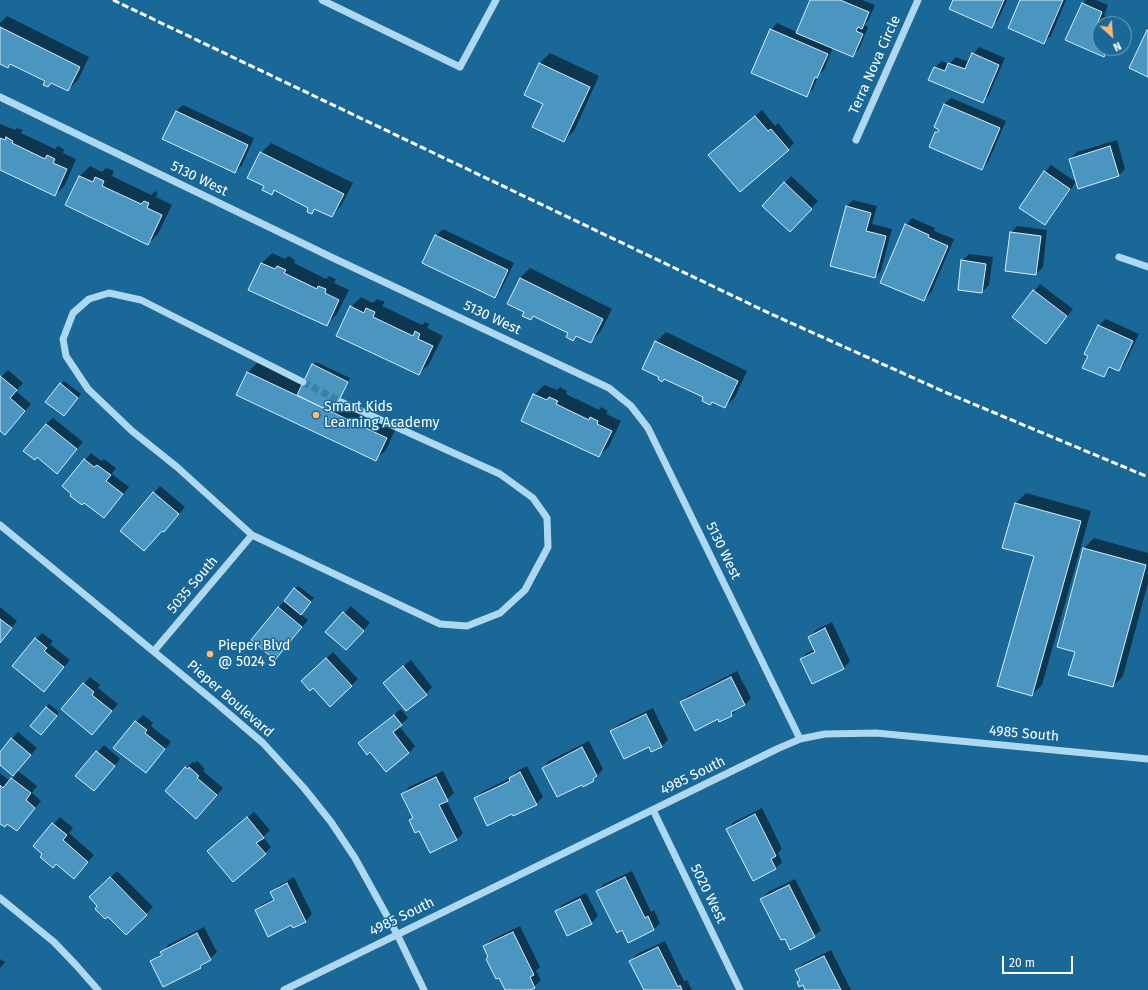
<!DOCTYPE html>
<style>
body{margin:0}
#map{position:relative;width:1148px;height:990px;overflow:hidden;background:#1a6897;font-family:"Fira Sans",sans-serif}
canvas{display:block}
.north{position:absolute;left:1092px;top:16px;width:40px;height:40px;box-sizing:border-box;background:#1a6897;border:1px solid #76a4c1;border-radius:50%;rotate:154deg;font-size:11px;font-weight:700;line-height:16px;text-align:center;color:#fff}
.north::after{content:'';display:block;margin:auto;width:14px;height:18px;background:#ffba6d;clip-path:polygon(50% 0,100% 100%,50% 72%,0 100%)}
.scale{position:absolute;left:1002px;top:956px;width:71px;height:18px;box-sizing:border-box;border:2px solid #fff;border-top:0;padding-left:5px;font-size:12px;line-height:14px;white-space:nowrap;color:#fff;-webkit-text-stroke:3px #1a6897;paint-order:stroke}
</style>
<div id="map">
<canvas width="1148" height="990"></canvas>
<div class="north">N</div>
<div class="scale">20 m</div>
</div>
<script>
const context = document.querySelector('canvas').getContext('2d');
context.lineJoin = 'round';
function paint(path, color) { context.fillStyle = color; context.fill(path, 'evenodd'); }
const poly = rows => new Path2D(rows.map(r => 'M' + r).join(''));
function strokePath(path, color, width, dash) { context.strokeStyle = color; context.lineWidth = width; context.lineCap = dash ? 'butt' : 'round'; context.setLineDash(dash || []); context.stroke(path); }
function drawText(font, color, halo, rows, align = 'center') {
  context.font = font + ' "Fira Sans",sans-serif'; context.lineWidth = 3; context.setLineDash([]); context.textBaseline = 'middle'; context.strokeStyle = halo; context.fillStyle = color; for (const [text, x, y, turn = 0] of rows) {
    context.save(); context.translate(x, y); context.rotate((+turn || 0) * Math.PI / 180); context.textAlign = isNaN(turn) ? turn : align; if (halo) context.strokeText(text, 0, 0); context.fillText(text, 0, 0); context.restore();
  }
}
paint(poly([
 [811,0,862,0,875,5,868,21,864,25,868,27,859,49,853,55,833,47,824,70,819,74,813,89,806,96,771,30,777,23,797,32],
 [954,0,1007,0,998,20,991,26],
 [1021,0,1066,0,1051,36,1044,42],
 [1086,0,1096,0,1108,5,1104,15,1122,23,1100,24,1100,48,1111,48,1104,56,1066,39,1083,4],
 [7,16,89,57,78,80,68,90,52,82,46,81,11,64,8,67,0,59,0,23],
 [979,47,1005,58,989,95,982,102,930,80,935,67,942,61,949,64,956,57,969,62,973,54],
 [550,53,599,76,574,131,564,141,544,103,525,94,540,63],
 [951,98,1006,121,988,162,982,169,936,132,940,129,944,104],
 [183,105,254,138,242,165,235,172,176,111],
 [762,110,775,126,778,123,794,143,788,150,716,149],
 [0,124,15,130,17,128,23,130,21,133,55,149,58,146,64,149,63,153,76,159,65,185,55,195,0,169],
 [1117,140,1125,169,1118,176,1070,159,1077,152],
 [271,143,353,183,341,206,331,216,316,209,312,213,310,207,275,190,271,193,266,186,261,153],
 [1051,165,1076,182,1051,217,1045,224,1045,172],
 [90,166,102,172,106,168,114,171,112,176,151,195,155,191,158,193,156,197,172,205,158,234,148,244,80,176],
 [791,176,818,201,796,224,785,183],
 [853,200,877,206,872,224,892,229,881,271,875,277,846,207],
 [912,218,935,228,934,231,954,239,931,293,924,300,906,225],
 [1017,226,1047,230,1043,267,1036,274,1011,233],
 [443,229,514,263,501,290,495,296,436,236],
 [272,253,285,259,288,256,295,260,294,263,326,279,329,276,336,279,334,283,349,290,337,314,327,324,250,289,262,263],
 [969,254,993,257,989,285,982,292,962,261],
 [530,268,612,309,601,331,591,342,578,335,573,340,569,333,534,316,531,319,525,312,508,303,520,278],
 [1040,284,1073,309,1046,343,1013,317],
 [361,297,373,303,377,299,385,302,382,306,422,325,425,322,429,324,427,328,443,336,429,364,419,374,351,307],
 [1106,319,1139,334,1125,363,1119,370,1112,367,1104,376,1089,355,1086,354,1099,325],
 [666,332,747,371,735,397,725,407,713,401,710,404,705,397,660,377,656,342],
 [258,362,303,384,313,365,316,362,350,378,339,401,396,428,386,450,375,460,238,394,248,372],
 [8,370,23,383,16,391,31,404,5,434,0,430,0,378],
 [64,381,81,394,67,412,61,384],
 [544,385,557,390,560,387,567,391,566,394,599,410,601,407,608,411,606,414,621,421,609,446,599,456,534,395],
 [53,418,83,442,57,472,38,456,35,459,46,424],
 [91,453,101,461,104,459,116,468,112,474,129,487,104,517,85,502,85,460],
 [160,486,185,507,171,524,164,531,162,530,144,550,121,531],
 [1026,493,1091,511,1042,685,1032,695,1035,556,1016,503],
 [1094,538,1148,553,1148,583,1123,676,1113,686,1076,651,1084,548],
 [298,586,314,598,300,614,308,620,282,652,278,608],
 [351,606,370,623,352,643,327,632],
 [0,607,17,621,0,643],
 [832,622,850,661,844,668,812,683,801,659,807,653,815,649,809,637,816,630],
 [42,633,53,641,50,644,70,660,44,691,36,639],
 [333,652,358,679,330,706,313,687,309,675],
 [411,660,432,687,426,694,391,676],
 [737,671,751,698,745,705,738,708,732,715,720,721,718,718,681,702,688,696],
 [90,677,100,685,98,688,118,704,98,727,62,709],
 [49,704,59,712,44,731,31,726],
 [653,708,668,740,662,746,652,751,650,746,611,731,618,725],
 [401,709,408,718,399,726,415,746,409,753,359,743],
 [143,715,153,723,151,726,171,742,152,765,136,722],
 [18,732,37,748,17,770,37,786,32,793,41,801,16,830,8,823,0,822,0,773,10,781,15,776,0,764,0,753],
 [589,741,603,769,594,780,583,786,582,783,543,768,549,761],
 [104,745,120,759,100,783,77,776],
 [197,761,205,769,203,771,223,788,203,811,186,768,193,762,195,763],
 [527,766,543,797,536,804,512,812,475,799,482,792,510,778,517,771],
 [443,771,454,793,446,800,463,833,456,840,419,829,410,820,414,816,403,794,409,787],
 [762,808,782,849,778,853,782,862,776,868,753,880,727,829,734,822],
 [254,812,270,830,263,837,271,847,265,853,208,851],
 [60,817,73,828,69,833,94,855,74,878,34,846],
 [117,871,153,907,126,934,91,897],
 [632,871,651,912,654,910,660,923,654,929,629,941,622,929,597,891,604,884],
 [294,877,312,914,306,921,293,927,292,924,256,910,263,904,274,898,271,892,278,886],
 [795,879,821,930,814,936,785,937,762,899,768,892],
 [586,893,598,916,591,923,568,935,556,911,562,905],
 [520,926,540,967,536,971,541,980,534,987,528,990,506,990,484,947,491,940],
 [204,927,217,952,201,967,163,986,151,961,162,953,168,945],
 [665,941,684,981,687,980,692,990,645,990,631,961,637,954],
 [831,950,851,990,806,990,803,984,798,982,801,979,796,970,803,964],
 [0,959,5,962,0,968]
]), '#0007');
const building = poly([
 [810,0,840,0,869,12,862,29,858,27,856,31,863,34,853,57,796,33,810,0],
 [953,0,1004,0,992,28,949,9,953,0],
 [1020,0,1063,0,1044,44,1008,28,1020,0],
 [1082,3,1102,12,1098,22,1103,24,1100,24,1100,48,1108,48,1104,57,1065,40,1082,3],
 [0,27,80,67,68,91,51,83,48,87,43,85,45,81,10,64,8,68,0,64,0,27],
 [770,29,828,54,817,78,815,77,807,97,751,73,770,29],
 [1147,30,1148,31,1148,77,1129,68,1147,30],
 [972,53,999,65,983,103,928,80,934,67,945,71,948,63,965,69,972,53],
 [539,63,590,87,564,142,532,127,543,104,524,95,539,63],
 [944,104,1000,128,982,170,929,147,935,132,938,132,939,130,934,127,944,104],
 [176,111,248,145,235,173,162,139,176,111],
 [755,116,768,131,771,129,789,150,740,192,708,155,755,116],
 [6,137,13,141,12,143,45,159,47,155,55,159,53,163,67,169,55,196,0,170,0,138,5,140,6,137],
 [1110,146,1119,176,1078,189,1069,159,1110,146],
 [260,152,344,194,332,217,314,209,312,214,307,212,308,208,274,190,272,195,262,190,264,186,247,178,260,152],
 [1044,171,1070,189,1045,225,1019,208,1044,171],
 [79,176,93,182,95,177,104,181,102,186,141,204,144,201,149,203,147,208,162,215,148,245,65,205,79,176],
 [784,182,812,209,790,232,762,206,784,182],
 [846,206,871,213,866,231,886,236,875,278,830,266,846,206],
 [905,224,929,235,928,237,948,246,924,301,880,283,905,224],
 [1010,232,1041,236,1036,275,1005,271,1010,232],
 [435,235,508,270,495,298,422,263,435,235],
 [961,260,986,264,982,293,958,290,961,260],
 [261,263,275,269,277,266,286,270,284,273,317,289,318,286,326,289,325,293,339,300,327,326,248,290,261,263],
 [520,278,603,319,591,343,576,336,573,341,566,337,568,333,533,316,531,320,522,316,524,312,507,304,520,278],
 [1033,290,1067,316,1046,344,1012,317,1033,290],
 [350,306,364,313,366,308,375,312,373,317,413,336,415,331,420,334,418,339,433,346,419,375,336,336,350,306],
 [1098,325,1133,341,1119,371,1109,367,1104,377,1082,368,1088,356,1084,354,1098,325],
 [655,341,738,381,725,408,712,402,710,405,702,401,703,397,664,379,662,382,658,379,659,377,642,369,655,341],
 [312,364,348,382,333,413,297,395,312,364],
 [247,372,387,438,376,461,236,395,247,372],
 [0,376,17,390,10,398,25,411,5,435,0,431,0,376],
 [60,383,78,398,64,416,45,402,60,383],
 [533,394,547,400,549,397,558,401,556,404,589,420,590,417,598,421,597,424,612,431,599,457,521,421,533,394],
 [46,424,77,449,57,474,37,457,35,460,23,451,46,424],
 [84,459,94,467,97,465,111,475,106,481,123,494,104,518,84,503,82,505,70,496,71,494,62,486,84,459],
 [153,492,179,514,164,532,162,531,144,551,120,531,153,492],
 [1015,503,1081,521,1032,696,997,686,1034,556,1002,548,1015,503],
 [1083,548,1146,565,1113,687,1068,675,1075,652,1057,647,1083,548],
 [294,588,311,602,301,615,284,601,294,588],
 [278,607,302,627,275,660,251,640,278,607],
 [343,612,364,631,346,650,325,632,343,612],
 [0,619,12,628,0,643,0,619],
 [825,628,844,669,812,684,800,659,815,652,808,637,825,628],
 [35,638,47,648,44,651,64,667,44,692,12,666,35,638],
 [326,658,352,686,330,707,313,688,310,691,301,681,326,658],
 [403,666,427,695,406,711,383,683,403,666],
 [731,677,745,705,731,712,732,716,719,722,718,719,695,731,680,702,731,677],
 [83,683,94,692,92,695,112,711,92,735,61,709,83,683],
 [46,707,57,716,41,735,30,726,46,707],
 [646,714,662,747,651,752,649,747,624,759,610,731,646,714],
 [394,715,402,725,393,732,409,753,386,772,370,752,367,755,358,743,394,715],
 [135,721,147,730,145,733,165,749,146,773,113,748,135,721],
 [11,738,31,755,13,776,0,765,0,752,11,738],
 [582,747,597,776,593,779,594,781,583,787,582,785,557,797,542,768,582,747],
 [96,751,115,766,94,791,75,776,96,751],
 [185,767,188,769,189,767,199,776,197,778,217,795,196,819,165,791,185,767],
 [520,772,537,805,513,816,512,814,487,826,474,798,510,781,509,778,520,772],
 [436,777,448,801,439,805,457,840,430,853,419,831,415,833,409,820,413,818,401,794,436,777],
 [11,778,31,793,26,800,35,808,17,831,7,824,5,827,0,824,0,785,3,788,11,778],
 [755,814,776,856,771,859,776,869,753,881,726,829,755,814],
 [247,817,264,838,256,843,266,854,233,882,207,851,247,817],
 [52,823,67,835,63,840,88,862,74,879,56,864,53,868,40,857,42,854,33,846,52,823],
 [110,877,147,915,126,935,108,917,105,919,95,909,97,906,89,897,110,877],
 [625,877,645,918,648,916,654,930,628,943,622,930,617,933,596,891,625,877],
 [287,883,306,922,293,928,291,925,268,937,255,910,274,900,270,892,287,883],
 [789,885,815,937,790,950,785,939,781,940,760,899,789,885],
 [580,899,592,924,567,936,555,911,580,899],
 [513,932,534,975,530,977,535,988,530,990,505,990,499,978,496,979,486,959,488,957,483,946,513,932],
 [197,933,211,960,200,966,201,968,163,987,150,961,162,955,160,952,197,933],
 [658,947,678,987,680,985,682,990,644,990,629,961,658,947],
 [824,956,841,990,805,990,803,985,799,987,797,982,800,980,795,970,824,956]
]);
paint(building, '#4b95c1');
strokePath(building, '#d5edfb', 1);
strokePath(poly([
 [303,382,341,402]
]), '#3c7fa7', 7, [7, 3.5]);
strokePath(poly([
 [322,0,460,67,496,0],
 [0,97,331,257,609,388,631,406,648,428,800,739],
 [856,140,918,0],
 [1119,257,1148,267],
 [303,382,141,300,109,293,89,299,73,313,63,339,66,356,88,389,132,431,177,467,252,535,440,624,467,626,500,613,525,590,548,547,547,518,533,498,500,474,341,402],
 [0,525,215,702,263,743,304,788,331,822,355,858,397,934,424,990],
 [154,651,252,535],
 [653,810,740,990],
 [0,898,54,942,76,965,98,990],
 [284,990,777,749,800,739,825,734,876,733,1148,759]
]), '#aed8f0', 7);
strokePath(poly([
 [113,0,771,314,947,393,1148,477]
]), '#fff', 3, [7, 3]);
for (const [x, y, r, color] of [
 [316,415,4,"#ffba6d"],
 [210,654,4,"#ffba6d"]
]) { const dot = new Path2D(); dot.arc(x, y, r, 0, 2 * Math.PI); context.fillStyle = color; context.fill(dot); strokePath(dot, '#1a6897', 1.5); }
drawText('14px', '#fff', '#1a6897', [
 ["Terra Nova Circle",875,65,-66],
 ["5130 West",199,179,26],
 ["5130 West",492,318,25],
 ["5130 West",723,551,64],
 ["5035 South",193,585,-50],
 ["Pieper Boulevard",230,699,41],
 ["4985 South",1024,734,5],
 ["4985 South",693,776,-26],
 ["5020 West",708,894,64],
 ["4985 South",402,917,-26]
]);
drawText('14px', '#fff', '#1a6897', [
 ["Smart Kids",324,407],
 ["Learning Academy",324,423],
 ["Pieper Blvd",218,646],
 ["@ 5024 S",218,662]
], 'left');
</script>
